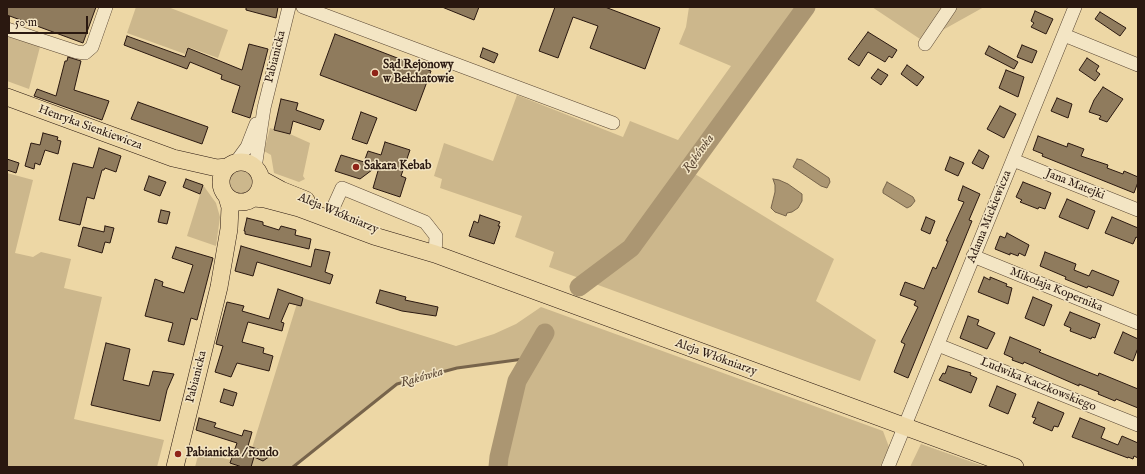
<!DOCTYPE html>
<meta charset="utf-8">
<style>
body{margin:0}
#map{position:relative;width:1145px;height:474px;overflow:hidden;background:#edd7a5;font-family:"IM FELL English",serif}
canvas{display:block}
.frame{position:absolute;inset:0;border:8px solid #2a1810;pointer-events:none}
.scale{position:absolute;left:8px;top:16px;width:80px;height:18px;box-sizing:border-box;border:2px solid #2a1810;border-top:0;padding-left:5px;font-size:12px;line-height:14px;white-space:nowrap;color:#2a1810;-webkit-text-stroke:3px #f3e5c4;paint-order:stroke}
</style>
<div id="map">
<canvas width="1145" height="474"></canvas>
<div class="frame"></div>
<div class="scale">50 m</div>
</div>
<script>
const context = document.querySelector('canvas').getContext('2d');
context.lineJoin = 'round';
function paint(path, color) { context.fillStyle = color; context.fill(path, 'evenodd'); }
const poly = rows => new Path2D(rows.map(r => 'M' + r).join(''));
function strokePath(path, color, width, dash) { context.strokeStyle = color; context.lineWidth = width; context.lineCap = dash ? 'butt' : 'round'; context.setLineDash(dash || []); context.stroke(path); }
function drawText(font, color, halo, rows, align = 'center') {
  context.font = font + ' "IM FELL English",serif'; context.lineWidth = 3; context.setLineDash([]); context.textBaseline = 'middle'; context.strokeStyle = halo; context.fillStyle = color; for (const [text, x, y, turn = 0] of rows) {
    context.save(); context.translate(x, y); context.rotate((+turn || 0) * Math.PI / 180); context.textAlign = isNaN(turn) ? turn : align; if (halo) context.strokeText(text, 0, 0); context.fillText(text, 0, 0); context.restore();
  }
}
paint(poly([
 [136,7,168,7,228,30,218,58,188,47,185,54,127,33],
 [689,7,809,7,690,171,834,259,816,301,876,340,860,381,549,267,554,252,515,237,522,216,440,188,442,179,434,176,444,143,493,161,517,95,623,137,630,121,678,140,731,66,679,44,686,27],
 [872,7,984,7,923,41],
 [7,34,41,43,29,89,7,81],
 [270,128,290,134,310,143,303,176,305,179,299,182,274,173,271,155,264,151],
 '228 182a12 12 0 1 1 24 0a12 12 0 1 1-24 0Z',
 [7,173,33,180,15,253,33,257,41,252,71,259,64,288,102,297,74,419,164,440,157,467,7,467],
 [203,185,216,203,220,217,216,246,187,236],
 [299,297,456,346,494,334,516,324,541,307,883,431,889,447,880,467,498,467,499,457,517,381,531,359,457,368,397,384,293,467,195,467,199,452,247,464],
 [921,444,986,467,910,467]
]), '#ccb78c');
const water = poly([
 [797,159,802,160,829,178,830,182,827,188,821,186,793,167,797,159],
 [773,179,779,180,788,184,802,194,802,201,798,208,792,212,787,213,786,216,775,212,771,208,775,192,775,185,773,179],
 [887,182,913,197,915,201,911,206,907,208,883,193,883,190,887,182]
]);
paint(water, '#ab9672');
strokePath(water, '#77644b', 1);
strokePath(poly([
 [293,467,397,384,457,368,531,358]
]), '#77644b', 3);
strokePath(poly([
 [579,287,631,248,806,7],
 [498,467,499,457,517,381,545,333]
]), '#ab9672', 19);
const building = poly([
 [7,7,96,7,83,43,7,15,7,7],
 [246,7,278,7,276,18,246,10,246,7],
 [442,7,479,7,474,20,442,7],
 [555,7,605,7,660,28,645,69,590,48,598,26,573,17,558,58,539,51,555,7],
 [1035,11,1053,19,1046,34,1031,27,1034,23,1031,21,1035,11],
 [1100,12,1126,28,1120,36,1095,19,1100,12],
 [868,32,897,50,892,58,889,56,885,62,868,52,859,66,848,59,868,32],
 [335,34,431,71,416,111,320,75,335,34],
 [127,36,185,57,188,48,242,70,249,44,268,49,250,118,232,112,240,86,221,79,222,75,190,62,187,69,124,45,127,36],
 [1022,45,1037,51,1032,63,1017,57,1022,45],
 [989,46,1018,62,1014,69,985,54,989,46],
 [483,48,498,54,494,63,480,57,483,48],
 [68,57,81,61,74,90,109,101,102,120,34,96,37,89,56,96,65,61,67,61,68,57],
 [1087,58,1099,66,1096,71,1100,74,1095,81,1079,70,1087,58],
 [907,65,924,77,917,86,901,74,907,65],
 [878,69,888,75,881,85,871,78,878,69],
 [1006,70,1024,77,1018,97,999,88,1006,70],
 [1103,87,1123,99,1107,122,1099,119,1101,116,1089,112,1094,100,1103,87],
 [1057,98,1072,104,1068,118,1051,111,1057,98],
 [281,99,298,103,296,110,324,120,320,130,293,121,290,134,274,130,281,99],
 [138,102,208,127,202,144,131,119,138,102],
 [1000,106,1016,114,1004,138,987,129,1000,106],
 [361,112,377,118,367,144,352,139,361,112],
 [43,133,58,137,57,140,61,141,58,154,45,150,40,165,35,163,34,169,25,166,31,143,40,145,43,133],
 [1038,136,1067,147,1068,143,1084,149,1081,156,1108,165,1107,168,1123,174,1124,171,1138,177,1138,182,1134,193,1042,156,1043,154,1033,150,1038,136],
 [385,142,410,150,401,176,406,178,400,197,373,188,380,164,360,179,335,171,341,155,364,162,368,151,381,155,385,142],
 [99,148,121,156,116,172,105,168,104,170,102,170,94,199,87,197,80,225,59,220,73,163,93,168,99,148],
 [979,150,989,156,983,169,972,163,979,150],
 [950,157,964,163,958,176,945,170,950,157],
 [7,159,19,163,16,173,7,170,7,159],
 [149,176,166,182,160,196,144,190,149,176],
 [186,179,203,185,200,194,183,187,186,179],
 [1023,182,1051,193,1045,209,1039,207,1038,209,1020,202,1022,200,1016,197,1023,182],
 [963,186,980,194,969,220,972,221,908,378,894,372,905,344,901,342,918,307,914,305,916,301,900,295,905,282,924,289,933,267,936,269,948,241,946,241,964,202,958,200,963,186],
 [1067,199,1095,211,1088,229,1059,217,1067,199],
 [161,210,170,212,167,224,158,222,161,210],
 [480,215,500,222,498,226,500,226,494,244,469,236,474,221,478,223,480,215],
 [926,217,935,221,930,234,921,230,926,217],
 [1112,217,1138,228,1138,238,1136,237,1133,244,1105,233,1112,217],
 [247,218,263,222,263,225,279,230,281,226,296,230,295,235,311,239,309,249,245,234,245,231,244,231,247,218],
 [105,226,114,228,110,243,105,242,102,253,78,246,83,227,104,232,105,226],
 [1007,233,1029,245,1025,256,1019,253,1018,256,1010,253,1010,255,995,249,1000,236,1005,238,1007,233],
 [241,246,311,267,315,249,330,252,325,272,333,275,330,284,257,262,253,276,235,271,241,246],
 [176,247,213,258,197,320,191,318,184,345,168,341,173,323,145,316,155,279,163,282,162,286,184,293,193,265,172,258,176,247],
 [1045,252,1076,264,1074,270,1089,276,1092,270,1119,281,1113,296,1088,286,1087,288,1065,279,1066,277,1040,266,1045,252],
 [984,277,990,280,990,277,1007,284,1006,286,1012,288,1008,304,978,292,984,277],
 [278,289,303,298,301,306,289,303,281,322,284,323,282,331,248,322,242,342,264,348,263,353,273,356,269,371,237,363,231,377,215,372,223,346,216,344,227,302,244,306,242,311,269,319,278,289],
 [380,290,406,297,405,300,438,307,436,316,402,311,376,303,380,290],
 [1033,297,1052,305,1044,326,1025,318,1033,297],
 [1070,312,1100,324,1095,338,1092,337,1091,339,1070,331,1071,328,1064,325,1070,312],
 [968,316,979,320,977,325,995,333,987,349,960,338,968,316],
 [1123,332,1138,339,1138,348,1133,361,1114,353,1123,332],
 [1010,337,1041,350,1039,352,1098,376,1099,373,1138,389,1138,408,1116,399,1115,401,1098,394,1099,392,1079,384,1079,386,1024,362,1023,364,1012,360,1013,358,1004,354,1010,337],
 [106,343,130,349,123,380,149,386,153,371,174,374,167,390,160,421,91,405,106,343],
 [948,366,971,373,970,375,977,378,971,393,939,380,943,373,945,374,948,366],
 [997,386,1016,394,1008,414,989,406,997,386],
 [224,389,237,393,233,406,220,402,224,389],
 [1038,402,1064,413,1058,427,1054,426,1052,431,1033,423,1036,418,1032,417,1038,402],
 [199,418,216,423,214,427,242,436,244,430,252,432,248,446,273,454,263,461,254,457,251,467,242,467,230,463,237,443,196,430,199,418],
 [1080,418,1105,428,1101,438,1118,445,1122,436,1138,443,1138,458,1134,456,1133,459,1128,457,1128,458,1072,437,1080,418]
]);
paint(building, '#8f7b5d');
strokePath(building, '#2a1810', 1);
const minor = poly([
 [303,7,613,123],
 [7,29,77,52,85,53,92,47,106,7],
 [1064,35,1138,65],
 [925,44,950,7],
 [1013,160,1138,210],
 [236,162,247,147,256,124],
 [255,168,264,108,289,7],
 [328,219,342,188,425,222,436,236,435,254],
 [973,256,1138,323],
 [938,345,1138,425],
 [888,467,1075,7]
]);
const major = poly([
 [7,97,173,158,217,168,227,167],
 '221 182a20 20 0 1 1 40 0a20 20 0 1 1-40 0Z',
 [261,179,281,190,306,200],
 [254,198,265,199,299,208,374,236,435,254,1015,467],
 [175,467,219,287,229,229,230,207,227,197]
]);
strokePath(minor, '#5b4835', 14);
strokePath(major, '#2a1810', 18);
strokePath(minor, '#f3e5c4', 13);
strokePath(major, '#edd7a5', 17);
for (const [x, y, r, color] of [
 [375,73,4,"#8f2418"],
 [356,167,4,"#8f2418"],
 [178,454,4,"#8f2418"]
]) { const dot = new Path2D(); dot.arc(x, y, r, 0, 2 * Math.PI); context.fillStyle = color; context.fill(dot); strokePath(dot, '#f3e5c4', 1.5); }
drawText('12px', '#2a1810', '#f3e5c4', [
 ["Pabianicka",276,57,-76],
 ["Henryka Sienkiewicza",90,128,20],
 ["Jana Matejki",1075,185,22],
 ["Aleja Włókniarzy",338,214,23],
 ["Adama Mickiewicza",990,217,-68],
 ["Mikołaja Kopernika",1056,290,22],
 ["Aleja Włókniarzy",716,358,20],
 ["Pabianicka",197,377,-76],
 ["Ludwika Kaczkowskiego",1038,385,22]
]);
drawText('bold 12px', '#2a1810', '#f3e5c4', [
 ["Sąd Rejonowy",383,66],
 ["w Bełchatowie",383,80],
 ["Sakara Kebab",364,167],
 ["Pabianicka / rondo",186,454]
], 'left');
drawText('italic 13px', '#5e4a37', '#f3e5c4', [
 ["Rakówka",699,154,-54],
 ["Rakówka",422,378,-16]
]);
</script>
